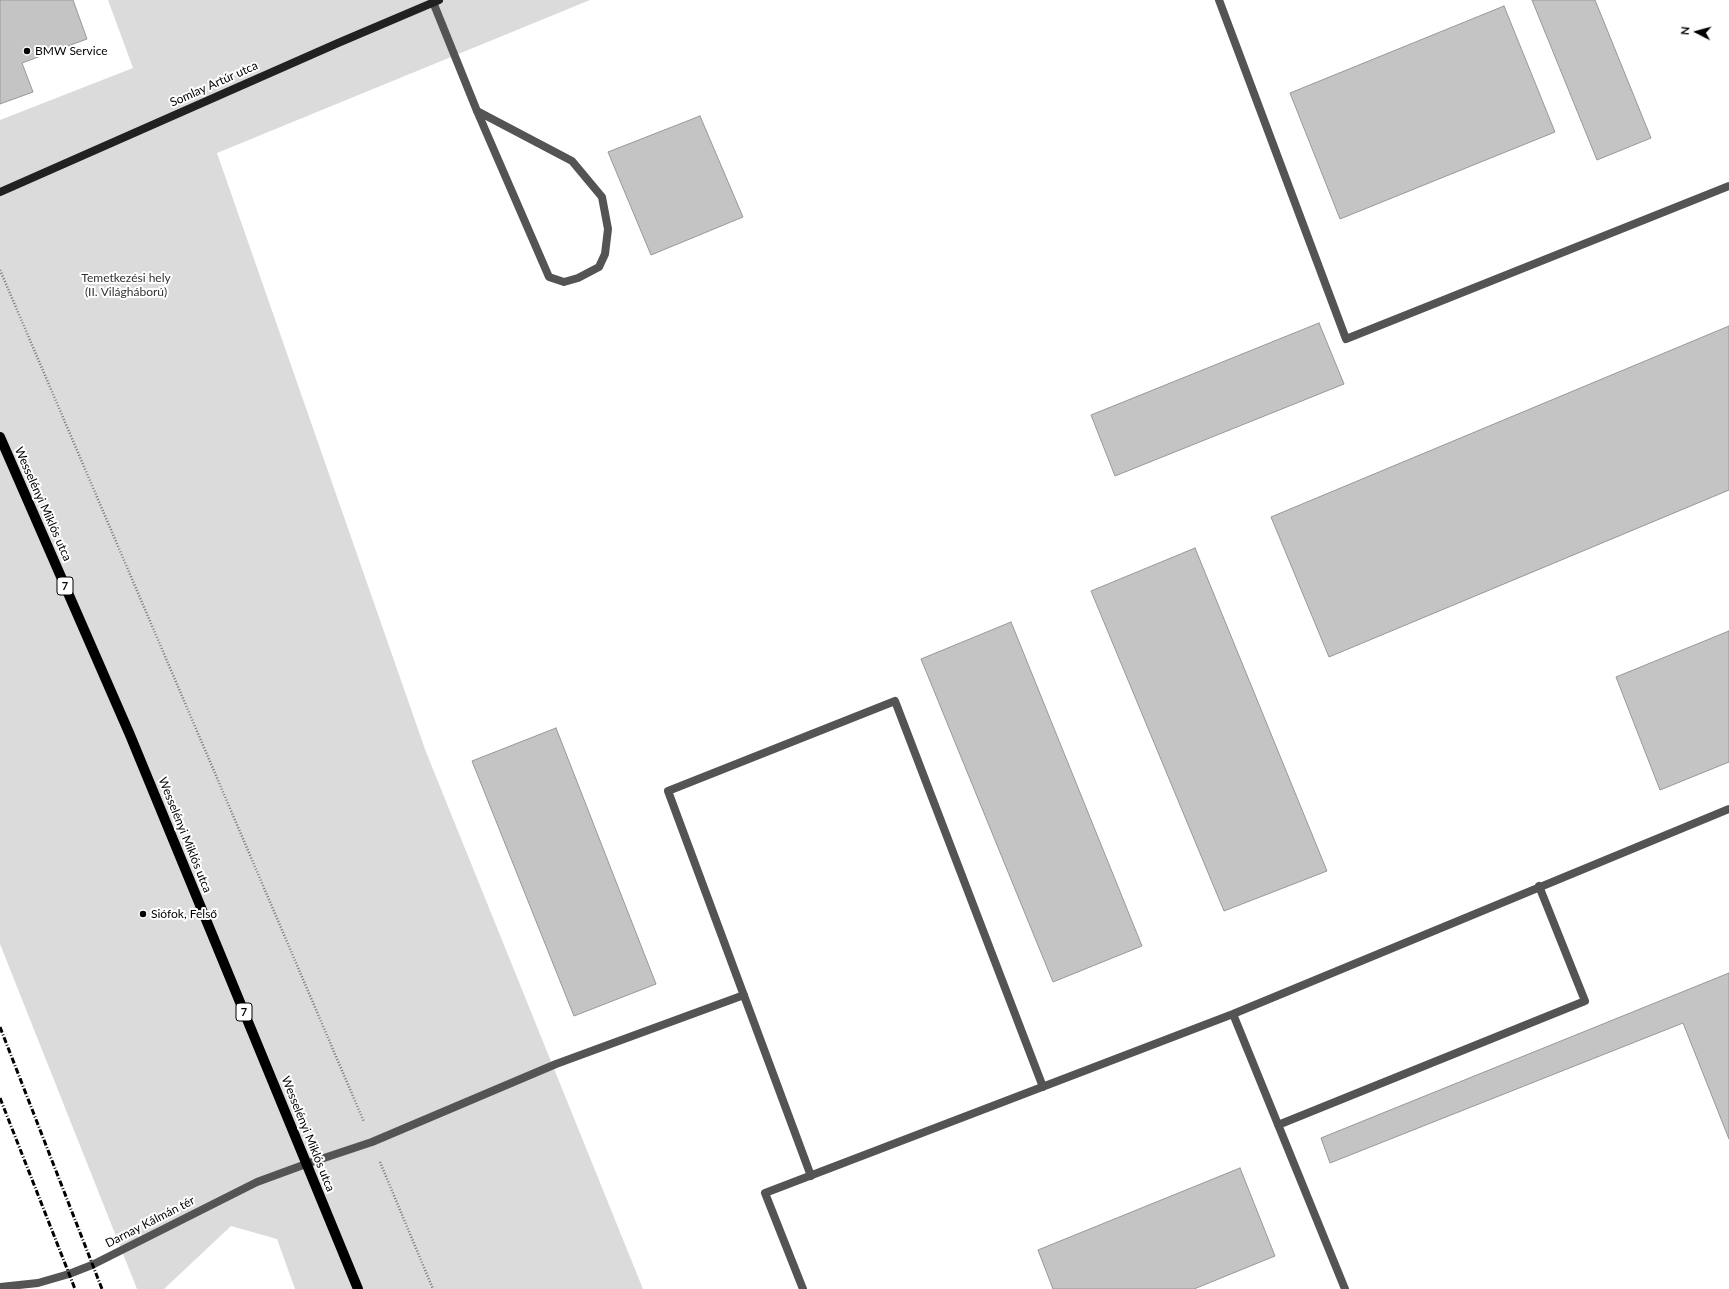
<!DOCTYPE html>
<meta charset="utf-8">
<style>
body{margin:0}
#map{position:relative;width:1729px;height:1289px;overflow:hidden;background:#fff;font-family:Lato,sans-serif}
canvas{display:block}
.north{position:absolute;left:1677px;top:12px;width:40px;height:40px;-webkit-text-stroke:3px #fff;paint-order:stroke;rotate:276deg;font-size:11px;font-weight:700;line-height:16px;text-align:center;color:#000}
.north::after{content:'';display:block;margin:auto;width:14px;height:18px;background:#000;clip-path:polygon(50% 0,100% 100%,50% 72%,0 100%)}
</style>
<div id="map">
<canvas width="1729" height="1289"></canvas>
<div class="north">N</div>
</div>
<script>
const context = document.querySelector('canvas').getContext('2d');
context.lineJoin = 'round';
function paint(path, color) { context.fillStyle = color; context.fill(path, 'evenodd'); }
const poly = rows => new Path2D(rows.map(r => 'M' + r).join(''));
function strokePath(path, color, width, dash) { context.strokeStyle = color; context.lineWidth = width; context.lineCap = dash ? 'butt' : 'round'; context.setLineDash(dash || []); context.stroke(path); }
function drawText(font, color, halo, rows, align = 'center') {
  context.font = font + ' Lato,sans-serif'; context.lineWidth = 4; context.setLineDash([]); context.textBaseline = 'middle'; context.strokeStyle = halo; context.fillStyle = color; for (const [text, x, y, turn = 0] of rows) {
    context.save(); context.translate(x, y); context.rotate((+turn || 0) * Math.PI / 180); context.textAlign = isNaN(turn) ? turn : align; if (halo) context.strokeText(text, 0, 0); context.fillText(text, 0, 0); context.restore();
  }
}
paint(poly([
 [108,0,590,0,217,153,426,752,643,1289,295,1289,277,1239,231,1226,164,1289,137,1289,0,944,0,120,133,68]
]), '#dbdbdb');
const building = poly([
 [0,0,73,0,87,39,22,63,33,92,0,104,0,0],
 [1532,0,1595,0,1651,138,1597,160,1532,0],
 [1504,6,1555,132,1340,219,1290,93,1504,6],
 [700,116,743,217,651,255,608,152,700,116],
 [1319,323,1344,384,1115,476,1091,415,1319,323],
 [1729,326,1729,490,1329,657,1271,517,1729,326],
 [1195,548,1327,871,1224,911,1091,591,1195,548],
 [1011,622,1142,946,1053,982,921,659,1011,622],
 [1729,631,1729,762,1660,790,1616,677,1729,631],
 [556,728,656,984,574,1016,472,761,556,728],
 [1729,973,1729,1139,1683,1023,1330,1163,1321,1138,1729,973],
 [1240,1168,1275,1256,1194,1289,1053,1289,1038,1250,1240,1168]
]);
paint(building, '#c4c4c4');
strokePath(building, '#989898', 1);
const primary = poly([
 [0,437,130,735,358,1289]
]);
strokePath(primary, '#dbdbdb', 12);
strokePath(poly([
 [0,270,364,1122],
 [380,1162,433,1289]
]), '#767676', 2.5, [1, 2]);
strokePath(poly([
 [1219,0,1346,339,1729,186],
 [433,2,477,111,549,277,564,282,578,278,599,267,605,254,608,229,602,197,572,161,477,111],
 [1233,1014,1345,1289],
 [1278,1125,1585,1001,1539,886],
 [306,1164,372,1142,556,1064,744,995],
 [811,1176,668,791,895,701,1043,1087],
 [803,1289,765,1193,1233,1014,1729,809]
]), '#545454', 8);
strokePath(poly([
 [0,1287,38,1283,69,1274,92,1265,257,1182,306,1164]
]), '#545454', 8);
strokePath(poly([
 [0,192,338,43,439,0]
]), '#212121', 8);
strokePath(primary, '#000', 10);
strokePath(poly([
 [0,1027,102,1289],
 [0,1098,75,1289]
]), '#000', 3, [6, 2, 1, 2]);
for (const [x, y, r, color] of [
 [27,51,4,"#000"],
 [143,914,4,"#000"]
]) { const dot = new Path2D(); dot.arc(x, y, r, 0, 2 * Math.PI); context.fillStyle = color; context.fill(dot); strokePath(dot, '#fff', 1.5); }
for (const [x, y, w] of [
 [65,586,16],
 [244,1012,16]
]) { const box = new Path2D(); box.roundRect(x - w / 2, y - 9, w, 18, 3); context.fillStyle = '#fff'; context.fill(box); strokePath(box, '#000', 1); }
drawText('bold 11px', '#000', null, [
 ["7",65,586],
 ["7",244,1012]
]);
drawText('12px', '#000', '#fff', [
 ["BMW Service",35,51],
 ["Siófok, Felső",151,914]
], 'left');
drawText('12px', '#000', '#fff', [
 ["Somlay Artúr utca",214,84,-24],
 ["Wesselényi Miklós utca",43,504,66],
 ["Wesselényi Miklós utca",185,835,68],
 ["Wesselényi Miklós utca",308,1134,68],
 ["Darnay Kálmán tér",150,1222,-27]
]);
drawText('12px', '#323232', '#fff', [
 ["Temetkezési hely",126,278],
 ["(II. Világháború)",126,292]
]);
</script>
